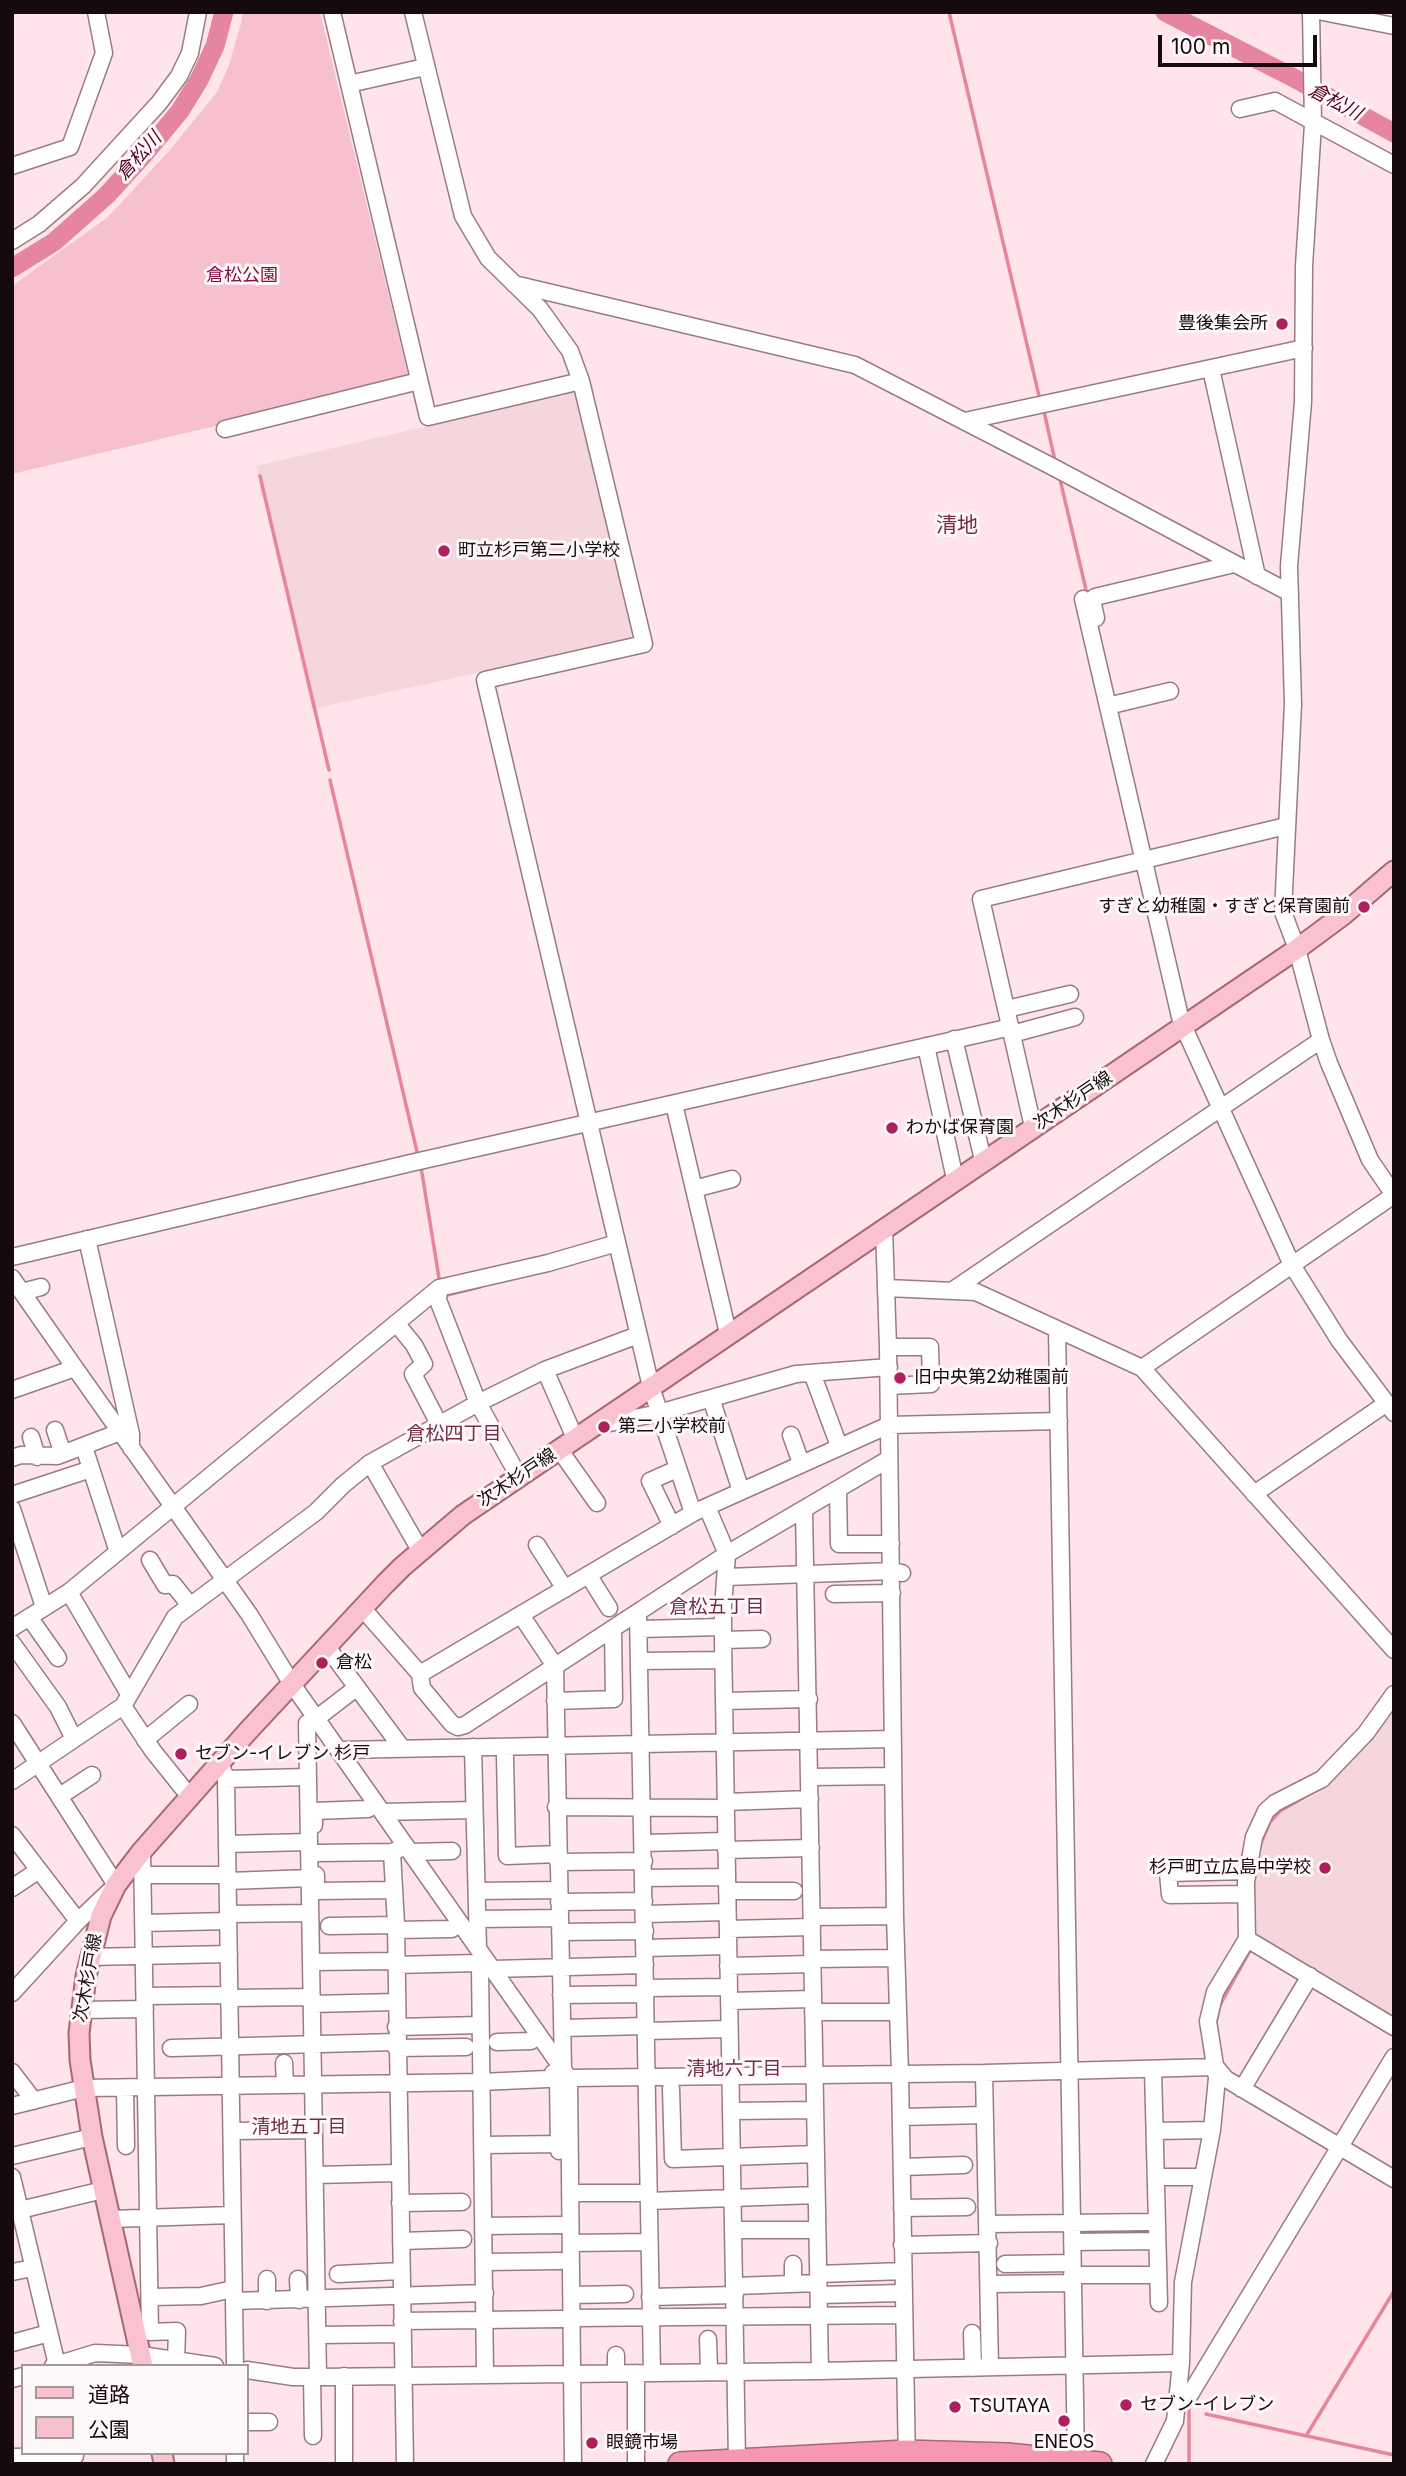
<!DOCTYPE html>
<meta charset="utf-8">
<style>
body{margin:0}
#map{position:relative;width:1406px;height:2476px;overflow:hidden;background:#ffe5eb;font-family:Inter,"Noto Sans JP",sans-serif}
canvas{display:block}
.frame{position:absolute;inset:0;border:14px solid #150b0e;pointer-events:none}
.legend{position:absolute;left:21px;top:2364px;width:228px;height:91px;box-sizing:border-box;background:#fef8f9;border:2px solid #a1999b;margin:0;padding:9px 12px;list-style:none;font-size:21px;color:#150b0e}
.legend li{display:flex;align-items:center;gap:14px;height:35px}
.legend b{width:35px;border:2px solid #a1999b}
.scale{position:absolute;left:1158px;top:35px;width:159px;height:32px;box-sizing:border-box;border:4px solid #150b0e;border-top:0;padding-left:9px;font-size:21px;line-height:24px;white-space:nowrap;color:#150b0e;-webkit-text-stroke:5px #fef8f9;paint-order:stroke}
</style>
<div id="map">
<canvas width="1406" height="2476"></canvas>
<div class="frame"></div>
<ul class="legend">
<li><b style="height:9px;background:#fac1d1"></b>道路</li>
<li><b style="height:19px;background:#f6c0ce"></b>公園</li>
</ul>
<div class="scale">100 m</div>
</div>
<script>
const context = document.querySelector('canvas').getContext('2d');
context.lineJoin = 'round';
function paint(path, color) { context.fillStyle = color; context.fill(path, 'evenodd'); }
const poly = rows => new Path2D(rows.map(r => 'M' + r).join(''));
function strokePath(path, color, width, dash) { context.strokeStyle = color; context.lineWidth = width; context.lineCap = dash ? 'butt' : 'round'; context.setLineDash(dash || []); context.stroke(path); }
function drawText(font, color, halo, rows, align = 'center') {
  context.font = font + ' Inter,"Noto Sans JP",sans-serif'; context.lineWidth = 6; context.setLineDash([]); context.textBaseline = 'middle'; context.strokeStyle = halo; context.fillStyle = color; for (const [text, x, y, turn = 0] of rows) {
    context.save(); context.translate(x, y); context.rotate((+turn || 0) * Math.PI / 180); context.textAlign = isNaN(turn) ? turn : align; if (halo) context.strokeText(text, 0, 0); context.fillText(text, 0, 0); context.restore();
  }
}
paint(poly([
 [572,392,576,395,632,635,629,640,312,709,256,466],
 [1394,1710,1394,2022,1253,1934,1253,1878,1264,1838,1273,1820,1285,1809,1315,1795,1331,1783,1371,1741]
]), '#f6d6dd');
paint(poly([
 [242,12,320,12,408,375,406,381,12,474,12,286,108,217,169,151,217,92,229,65,242,20]
]), '#f6c0ce');
strokePath(poly([
 [949,12,1040,400],
 [1044,411,1055,461],
 [1059,475,1087,594],
 [260,476,329,770],
 [330,780,418,1156],
 [421,1167,440,1284],
 [443,1296,480,1287],
 [1260,1845,1270,1822,1280,1811,1324,1786],
 [1215,2027,1220,2005,1251,1949],
 [1189,2401,1189,2462],
 [1206,2414,1394,2455],
 [1306,2436,1394,2291]
]), '#e585a1', 3.5);
strokePath(poly([
 [1165,12,1292,77,1394,133],
 [12,268,54,242,107,195,146,152,180,111,199,80,215,46,224,12]
]), '#e585a1', 19);
const minor = poly([
 [332,12,428,417,581,381],
 [413,12,463,216,488,258,540,309,570,351,581,381,644,644,485,680,651,1387,693,1513],
 [1323,12,1394,26],
 [349,84,425,67],
 [1240,109,1275,101,1394,165],
 [12,166,70,147,104,53,96,12],
 [12,241,39,224,83,186,159,103,179,76,190,53,198,12],
 [514,284,855,365,1051,466,1290,593],
 [1211,369,1257,576],
 [965,421,1304,348],
 [225,429,419,381],
 [1083,599,1181,1021,1292,1265,1339,1340,1394,1413],
 [1096,618,1092,600,1095,597,1234,564],
 [1116,704,1170,691],
 [1007,1009,1070,994],
 [1012,1034,1075,1017],
 [954,1039,983,1160],
 [926,1046,955,1179],
 [674,1104,728,1333],
 [1033,1127,981,899,1286,826],
 [694,1189,732,1179],
 [884,1228,888,1347,895,1916,900,2073,907,2464],
 [87,1239,131,1434,131,1448],
 [12,1257,415,1162,1011,1027],
 [12,1278,75,1368],
 [439,1288,438,1300,478,1403,519,1477],
 [887,1288,976,1292,1142,1368,1394,1650],
 [953,1290,1321,1040],
 [22,1292,41,1287],
 [396,1323,414,1345,424,1364,413,1374,439,1424],
 [1057,1329,1076,2460],
 [888,1347,930,1347,931,1384,889,1386],
 [1142,1368,1394,1195,1370,1160,1329,1063,1321,1040,1297,949,1283,912,1293,704,1289,566,1303,402,1304,266,1313,124,1311,12],
 [545,1370,575,1438],
 [812,1373,839,1446],
 [12,1390,75,1368,249,1614,292,1684,569,2078,984,2073,1216,2067,1226,2079,1394,2179],
 [711,1398,741,1491],
 [600,1425,659,1413,796,1374,889,1367],
 [55,1430,63,1454],
 [791,1435,801,1463],
 [31,1437,37,1457],
 [84,1447,118,1552],
 [559,1449,597,1503],
 [12,1458,21,1455,57,1456,120,1432],
 [370,1463,420,1550],
 [838,1490,839,1544,891,1544],
 [1254,1494,1387,1403],
 [12,1495,91,1469],
 [707,1507,727,1554,723,1607,723,1640,737,2460],
 [12,1509,44,1607],
 [804,1510,820,2371],
 [672,1526,650,1481,677,1469],
 [537,1545,565,1589],
 [150,1560,165,1585,173,1584,189,1604],
 [589,1576,609,1608],
 [726,1577,892,1571,902,1573],
 [69,1592,129,1694],
 [834,1594,892,1593],
 [363,1609,420,1674,693,1513,889,1425,1059,1421],
 [638,1613,652,2372],
 [521,1615,555,1666,563,2068],
 [29,1617,58,1658],
 [12,1628,69,1592,439,1288,548,1263,617,1243],
 [639,1629,723,1627],
 [723,1640,762,1639],
 [12,1643,58,1707,74,1739],
 [327,1647,402,1748],
 [640,1661,723,1660],
 [420,1674,422,1688,452,1724,458,1727,465,1725,727,1554,889,1459],
 [555,1701,614,1699,613,1629],
 [724,1701,809,1699],
 [123,1706,153,1751,190,1797],
 [317,1718,356,1688],
 [12,1723,116,1885,78,1921,12,1993],
 [307,1723,318,2377],
 [145,1740,189,1704],
 [473,1747,478,1948],
 [340,1750,893,1739],
 [505,1756,507,1856,558,1854],
 [220,1762,226,1779,235,2366],
 [810,1777,893,1776],
 [226,1779,308,1777],
 [12,1781,123,1706,175,1617,316,1512,343,1485,370,1463,478,1403,545,1370,638,1335],
 [60,1796,92,1775],
 [726,1802,810,1799],
 [556,1807,726,1808],
 [382,1812,474,1810],
 [314,1825,314,1811,368,1809],
 [12,1835,78,1921],
 [644,1843,726,1841],
 [227,1844,309,1842],
 [397,1850,392,1852,396,1925,405,2464],
 [726,1850,811,1848],
 [142,1851,150,2332,177,2331,176,2360],
 [411,1852,452,1851],
 [316,1853,392,1852],
 [558,1862,644,1861],
 [142,1875,228,1875],
 [316,1875,316,1891,394,1890],
 [644,1878,727,1877],
 [228,1881,310,1878],
 [12,1888,39,1870],
 [477,1891,559,1890],
 [727,1891,794,1891],
 [1246,1894,1170,1895,1168,1873,1248,1871],
 [559,1902,644,1901],
 [228,1914,310,1913],
 [645,1914,727,1912],
 [812,1917,895,1916],
 [478,1919,559,1918],
 [143,1923,228,1921],
 [329,1926,396,1925],
 [728,1929,812,1927],
 [395,1930,452,1929],
 [560,1932,645,1931],
 [1247,1939,1394,2027],
 [645,1948,728,1946],
 [89,1957,229,1954],
 [812,1959,896,1958],
 [311,1962,395,1961],
 [395,1965,477,1963],
 [728,1966,812,1964],
 [480,1967,485,2374],
 [493,1969,645,1965],
 [646,1988,728,1987],
 [561,1995,646,1994],
 [145,1996,229,1995],
 [229,1998,312,1997],
 [729,2001,813,1999],
 [312,2004,395,2002],
 [82,2010,145,2009],
 [813,2012,897,2012],
 [396,2027,480,2025],
 [562,2028,646,2026],
 [646,2031,729,2029],
 [497,2042,531,2041],
 [171,2048,396,2042],
 [396,2048,466,2047],
 [284,2063,285,2084],
 [1153,2069,1159,2303],
 [12,2072,34,2101],
 [553,2073,558,2079,559,2151],
 [984,2073,990,2367],
 [125,2088,126,2146],
 [671,2088,673,2159,815,2154],
 [1242,2089,1310,1976],
 [12,2106,84,2088,481,2082,569,2078,573,2464],
 [732,2111,814,2110],
 [901,2117,985,2115],
 [232,2131,314,2130],
 [1155,2131,1212,2130],
 [483,2145,559,2144],
 [12,2156,92,2137],
 [902,2167,964,2165],
 [316,2175,398,2173],
 [12,2177,57,2365],
 [1156,2177,1203,2177],
 [570,2193,648,2193],
 [649,2201,816,2195],
 [400,2203,462,2202],
 [902,2208,967,2207],
 [20,2210,103,2190],
 [110,2219,232,2215],
 [988,2224,1149,2222],
 [484,2226,561,2225],
 [734,2230,817,2230],
 [401,2241,463,2239],
 [1072,2242,1157,2241],
 [571,2243,649,2242],
 [902,2245,989,2243],
 [485,2262,561,2261],
 [793,2264,793,2284],
 [1005,2264,1072,2263],
 [12,2272,33,2268],
 [338,2274,401,2271],
 [818,2274,903,2271],
 [1072,2275,1158,2275],
 [267,2279,267,2301],
 [298,2279,299,2300],
 [989,2284,1072,2283],
 [735,2286,818,2283],
 [572,2295,625,2294],
 [819,2295,903,2293],
 [150,2297,201,2296,233,2289],
 [650,2297,735,2295],
 [234,2301,485,2293],
 [573,2318,903,2315],
 [402,2321,562,2319],
 [972,2333,973,2368],
 [318,2335,401,2334],
 [708,2339,709,2371],
 [12,2343,49,2333],
 [616,2355,616,2373],
 [53,2366,95,2353,141,2355,215,2366],
 [247,2370,293,2377,318,2377,820,2371,1181,2363],
 [344,2376,344,2464],
 [312,2377,313,2436],
 [12,2379,23,2376],
 [1179,2395,1189,2396,1394,2057],
 [247,2422,269,2422],
 [235,2453,235,2464],
 [12,2457,75,2456],
 [636,2464,636,2373],
 [1154,2464,1175,2421,1181,2363,1183,2282,1212,2130,1217,2078,1208,2021,1215,1992,1247,1939,1246,1882,1254,1837,1266,1811,1275,1803,1322,1779,1366,1733,1394,1694]
]);
const major = poly([
 [143,2366,92,2137,80,2060,79,2033,86,1976,101,1916,116,1885,142,1851,248,1731,385,1584,402,1567,463,1515,1297,949,1343,915,1394,871],
 [162,2453,164,2464]
]);
const highway = poly([
 [680,2464,906,2452,1007,2455,1100,2464]
]);
strokePath(minor, '#997c83', 19);
strokePath(major, '#a86779', 23);
strokePath(highway, '#a86779', 26);
strokePath(minor, '#fff', 16);
strokePath(major, '#fac1d1', 19);
strokePath(highway, '#f798b3', 23);
for (const [x, y, r, color] of [
 [1282,324,7,"#ad205b"],
 [444,551,7,"#ad205b"],
 [1364,907,7,"#ad205b"],
 [892,1128,7,"#ad205b"],
 [900,1378,7,"#ad205b"],
 [604,1427,7,"#ad205b"],
 [322,1663,7,"#ad205b"],
 [181,1754,7,"#ad205b"],
 [1325,1868,7,"#ad205b"],
 [1126,2405,7,"#ad205b"],
 [955,2407,7,"#ad205b"],
 [1064,2421,7,"#ad205b"],
 [592,2443,7,"#ad205b"]
]) { const dot = new Path2D(); dot.arc(x, y, r, 0, 2 * Math.PI); context.fillStyle = color; context.fill(dot); strokePath(dot, '#fef8f9', 2.5); }
drawText('18px', '#820d41', '#fef8f9', [
 ["倉松公園",242,276]
]);
drawText('18px', '#150b0e', '#fef8f9', [
 ["豊後集会所",1268,324,"right"],
 ["町立杉戸第二小学校",458,551],
 ["すぎと幼稚園・すぎと保育園前",1350,907,"right"],
 ["わかば保育園",906,1128],
 ["旧中央第2幼稚園前",914,1378],
 ["第二小学校前",618,1427],
 ["倉松",336,1663],
 ["セブン-イレブン 杉戸",195,1754],
 ["杉戸町立広島中学校",1311,1868,"right"],
 ["セブン-イレブン",1140,2405],
 ["TSUTAYA",969,2407],
 ["眼鏡市場",606,2443],
 ["ENEOS",1064,2443,"center"]
], 'left');
drawText('18px', '#150b0e', '#fef8f9', [
 ["次木杉戸線",1073,1101,-34],
 ["次木杉戸線",517,1478,-34],
 ["次木杉戸線",88,1978,-80]
]);
drawText('italic 19px', '#580028', '#fef8f9', [
 ["倉松川",1335,102,28],
 ["倉松川",139,156,-48]
]);
drawText('19px', '#722e44', '#fef8f9', [
 ["倉松四丁目",454,1434],
 ["倉松五丁目",717,1607],
 ["清地六丁目",734,2069],
 ["清地五丁目",299,2127]
]);
drawText('21px', '#722e44', '#fef8f9', [
 ["清地",957,526]
]);
</script>
